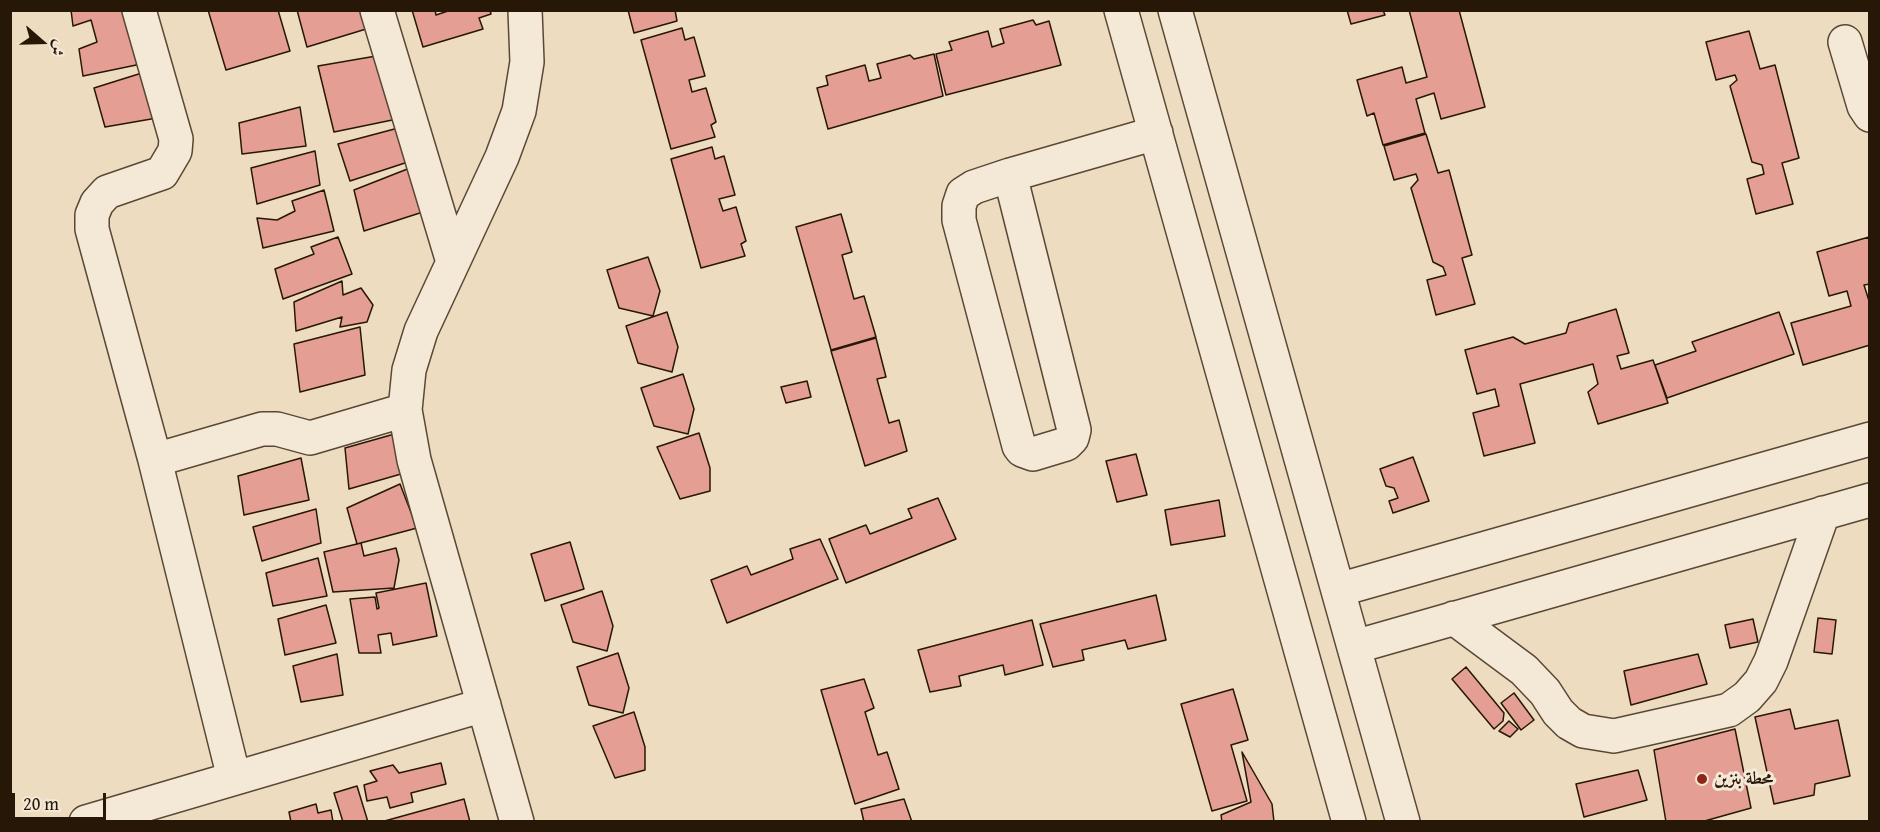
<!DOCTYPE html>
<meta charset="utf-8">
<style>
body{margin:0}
#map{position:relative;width:1880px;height:832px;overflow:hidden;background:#eedcc0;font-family:"Gentium Book Plus",Amiri,serif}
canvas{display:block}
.frame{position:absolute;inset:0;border:12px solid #271707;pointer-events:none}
.north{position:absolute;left:12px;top:12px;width:60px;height:60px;-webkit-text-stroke:4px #f4e8d6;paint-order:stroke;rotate:110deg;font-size:16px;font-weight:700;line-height:24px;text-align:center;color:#271707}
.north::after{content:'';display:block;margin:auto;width:21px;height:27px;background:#271707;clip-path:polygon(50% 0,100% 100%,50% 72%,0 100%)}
.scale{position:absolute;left:12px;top:793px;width:94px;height:27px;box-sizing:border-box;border:3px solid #271707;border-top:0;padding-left:8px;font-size:18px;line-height:21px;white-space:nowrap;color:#271707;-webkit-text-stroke:4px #f4e8d6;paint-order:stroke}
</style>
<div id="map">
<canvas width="1880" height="832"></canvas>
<div class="frame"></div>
<div class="north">ش</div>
<div class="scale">20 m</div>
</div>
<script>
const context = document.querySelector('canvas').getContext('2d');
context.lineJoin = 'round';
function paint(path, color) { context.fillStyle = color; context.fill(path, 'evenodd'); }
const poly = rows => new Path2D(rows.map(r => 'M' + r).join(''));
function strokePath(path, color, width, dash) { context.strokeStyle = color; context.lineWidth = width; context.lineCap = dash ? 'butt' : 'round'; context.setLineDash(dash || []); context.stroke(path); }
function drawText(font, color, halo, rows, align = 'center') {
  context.font = font + ' "Gentium Book Plus",Amiri,serif'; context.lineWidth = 6; context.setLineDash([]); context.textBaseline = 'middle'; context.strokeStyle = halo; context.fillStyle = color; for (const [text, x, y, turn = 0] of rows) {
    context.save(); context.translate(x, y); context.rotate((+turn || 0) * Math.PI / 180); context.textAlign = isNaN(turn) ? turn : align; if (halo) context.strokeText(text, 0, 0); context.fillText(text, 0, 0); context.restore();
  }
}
const building = poly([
 [71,10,135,10,146,63,83,76,79,49,97,42,91,20,73,26,71,10],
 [208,10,278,10,290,51,226,70,208,10],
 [297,10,371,10,376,26,307,47,297,10],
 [412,10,435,10,436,15,451,10,490,10,491,14,479,18,483,29,423,47,412,10],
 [628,10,675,10,677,21,634,33,628,10],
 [1347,10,1383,10,1385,15,1351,24,1347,10],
 [1409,10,1459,10,1485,107,1441,119,1434,93,1416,99,1425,133,1383,145,1374,113,1367,116,1357,80,1402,67,1406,83,1427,77,1409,10],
 [1033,20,1036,25,1049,21,1061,65,946,95,936,54,952,50,949,42,988,31,992,47,1004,43,1000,29,1033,20],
 [682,28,685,40,694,37,705,76,689,80,692,92,706,88,716,122,711,125,715,137,671,149,641,40,682,28],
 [1749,31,1760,69,1775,65,1799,158,1782,163,1793,204,1756,214,1747,179,1764,174,1762,165,1752,162,1730,86,1737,80,1735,75,1716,80,1706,42,1749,31],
 [934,54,943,96,828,129,817,88,828,85,826,76,865,65,869,81,881,78,877,64,910,55,914,59,934,54],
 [382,55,402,118,334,132,318,66,382,55],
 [145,72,157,118,105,127,94,88,145,72],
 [300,107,306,146,242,154,239,123,300,107],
 [402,127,414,160,350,181,338,144,402,127],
 [1426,134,1438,173,1449,170,1472,255,1462,258,1475,304,1436,315,1427,280,1446,275,1443,267,1433,262,1411,188,1418,180,1416,174,1394,180,1384,146,1426,134],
 [712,147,715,159,724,156,735,195,719,199,723,211,736,207,746,241,741,244,745,256,701,268,671,159,712,147],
 [315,151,320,185,257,204,251,168,315,151],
 [415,166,426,211,364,231,354,190,415,166],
 [324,190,334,231,263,248,257,218,277,220,295,211,292,201,324,190],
 [841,214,852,252,842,255,854,299,864,296,876,337,831,350,796,227,841,214],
 [338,237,352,274,283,299,275,269,314,254,311,247,338,237],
 [1869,237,1870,284,1864,285,1870,304,1870,345,1803,365,1791,323,1851,306,1847,291,1829,296,1817,252,1869,237],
 [648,257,660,291,653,316,619,308,607,270,648,257],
 [342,281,343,295,361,288,373,305,367,322,340,327,342,317,296,331,294,302,342,281],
 [1616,309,1629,353,1617,356,1621,369,1653,360,1668,403,1598,424,1588,392,1598,384,1593,364,1520,384,1535,443,1484,456,1473,413,1499,406,1495,389,1477,394,1465,350,1513,337,1525,344,1566,333,1569,323,1616,309],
 [667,312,678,347,672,372,638,363,626,326,667,312],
 [1779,312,1794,354,1667,398,1655,365,1696,351,1692,342,1779,312],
 [360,327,365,375,300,392,294,344,360,327],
 [876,338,886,377,877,379,889,423,899,420,907,451,865,466,831,351,876,338],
 [683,374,694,409,688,434,654,426,641,388,683,374],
 [807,381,811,397,786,403,781,387,807,381],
 [398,433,401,474,349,489,345,448,398,433],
 [699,433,710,468,710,491,680,499,657,447,699,433],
 [1136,454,1147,495,1117,502,1106,461,1136,454],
 [1413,457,1429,501,1393,513,1389,501,1398,498,1394,488,1386,486,1380,469,1413,457],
 [301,458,309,500,244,515,238,476,301,458],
 [400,484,417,528,357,544,347,508,400,484],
 [938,498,956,539,846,583,829,539,866,525,870,534,912,518,908,509,938,498],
 [1219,500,1225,536,1171,545,1165,510,1219,500],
 [316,509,321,543,262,561,253,527,316,509],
 [820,539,838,579,727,623,711,580,747,566,751,575,793,559,790,549,820,539],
 [570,542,584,589,545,601,531,554,570,542],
 [361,543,364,556,396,548,399,560,394,588,333,592,324,552,361,543],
 [318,558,327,596,273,606,266,573,318,558],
 [426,583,437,636,393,645,391,633,378,635,381,653,359,653,350,599,375,597,377,609,379,608,376,593,426,583],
 [602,591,613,626,607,651,573,642,561,605,602,591],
 [1156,595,1166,640,1128,649,1125,640,1082,650,1084,660,1053,667,1040,624,1156,595],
 [326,605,336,643,285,655,278,619,326,605],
 [1818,618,1836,620,1832,654,1814,652,1818,618],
 [1753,619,1758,642,1730,648,1725,625,1753,619],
 [1032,620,1043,665,1005,675,1003,665,959,676,961,686,930,692,918,650,1032,620],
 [618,653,629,688,623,713,589,705,577,667,618,653],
 [337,654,343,695,301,702,293,666,337,654],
 [1698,654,1707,684,1631,705,1624,671,1698,654],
 [1466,667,1504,713,1503,721,1494,729,1452,679,1466,667],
 [864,679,874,708,865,712,878,755,887,752,899,789,855,804,821,690,864,679],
 [1233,689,1248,740,1231,745,1247,801,1212,811,1181,704,1233,689],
 [1514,693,1534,720,1521,730,1501,703,1514,693],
 [1790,709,1795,729,1838,720,1850,776,1815,784,1814,795,1774,804,1755,717,1790,709],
 [634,712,645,747,645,770,615,778,593,726,634,712],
 [1509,721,1518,729,1510,737,1499,731,1509,721],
 [1735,729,1751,808,1701,822,1666,822,1654,750,1735,729],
 [1242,752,1272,804,1274,822,1222,822,1221,815,1251,802,1242,752],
 [441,763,446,784,411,793,413,802,390,808,387,797,367,801,364,785,377,781,370,771,393,765,399,773,441,763],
 [1638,770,1647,800,1584,817,1576,784,1638,770],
 [357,786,368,822,343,822,334,793,357,786],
 [464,799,470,822,381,822,464,799],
 [904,799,912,822,864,822,861,809,904,799],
 [316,804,318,813,331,810,333,822,291,822,289,812,316,804]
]);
paint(building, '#e49e93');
strokePath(building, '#271707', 1.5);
const minor = poly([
 [139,10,176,139,175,151,162,173,107,192,97,203,92,215,92,229,155,460,234,778],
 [377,10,453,262],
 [1121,10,1349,822],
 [1175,10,1403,822],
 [1845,42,1864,106,1870,115],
 [1010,175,1074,430,1072,438,1066,444,1033,454,1022,450,1019,446,959,220,959,206,963,194,974,187,1010,175,1156,133],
 [155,460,262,429,277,429,310,438,405,410],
 [1338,590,1870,439],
 [1454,618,1524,670,1545,692,1558,712,1569,723,1583,731,1614,736,1729,710,1747,697,1761,681,1771,661,1823,513],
 [1354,647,1870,500],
 [86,822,484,705],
 [517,822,414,460,405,410,409,370,421,331,502,157,519,111,527,62,525,10]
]);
strokePath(minor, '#594835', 36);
strokePath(minor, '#f4e8d6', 33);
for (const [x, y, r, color] of [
 [1702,779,6,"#8f2418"]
]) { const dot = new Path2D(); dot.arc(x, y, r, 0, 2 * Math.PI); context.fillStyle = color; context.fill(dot); strokePath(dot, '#f4e8d6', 2); }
drawText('bold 18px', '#271707', '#f4e8d6', [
 ["محطة بنزين",1714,779]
], 'left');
</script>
